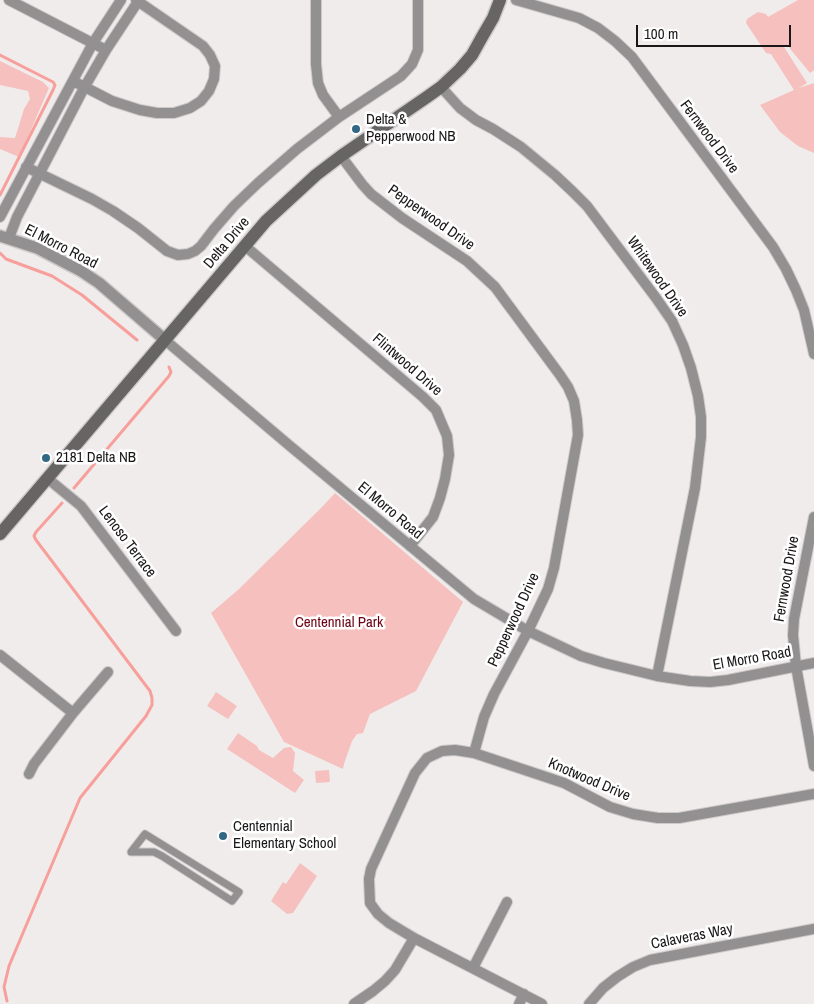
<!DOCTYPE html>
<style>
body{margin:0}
#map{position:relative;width:814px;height:1004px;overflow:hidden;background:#f1ecec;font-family:"Archivo Narrow",sans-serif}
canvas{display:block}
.scale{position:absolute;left:636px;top:25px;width:155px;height:22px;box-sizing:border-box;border:2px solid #191717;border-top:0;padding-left:6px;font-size:15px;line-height:18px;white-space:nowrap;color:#191717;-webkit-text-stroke:4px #fff;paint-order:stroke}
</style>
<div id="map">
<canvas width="814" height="1004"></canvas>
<div class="scale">100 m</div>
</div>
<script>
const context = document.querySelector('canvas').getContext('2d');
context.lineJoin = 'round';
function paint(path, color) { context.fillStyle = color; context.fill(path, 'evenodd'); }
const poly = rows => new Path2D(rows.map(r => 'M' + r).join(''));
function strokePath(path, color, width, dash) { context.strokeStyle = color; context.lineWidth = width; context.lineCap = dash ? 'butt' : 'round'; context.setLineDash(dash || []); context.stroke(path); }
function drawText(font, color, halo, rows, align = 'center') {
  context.font = font + ' "Archivo Narrow",sans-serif'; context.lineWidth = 5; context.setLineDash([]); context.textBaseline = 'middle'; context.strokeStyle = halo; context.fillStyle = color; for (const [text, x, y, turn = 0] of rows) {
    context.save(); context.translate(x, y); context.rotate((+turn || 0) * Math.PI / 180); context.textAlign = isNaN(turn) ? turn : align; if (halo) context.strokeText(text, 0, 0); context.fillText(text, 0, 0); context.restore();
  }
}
paint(poly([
 [798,0,814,0,814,70,810,73,787,45,784,47,807,83,799,88,814,83,814,153,798,146,780,132,760,105,794,90,771,54,766,53,746,23,747,19,758,12,766,14,768,17],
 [0,61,43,82,49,88,19,157,0,149,0,137,15,138,24,109,30,99,28,91,0,85],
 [335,493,463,602,416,691,370,714,363,733,357,734,352,741,344,764,343,769,284,742,211,613,239,589,322,507],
 [216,692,237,706,228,719,207,706],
 [238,733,257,746,259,750,273,758,284,748,291,747,295,753,293,771,304,780,295,793,227,749],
 [329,770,330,782,316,783,315,771],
 [300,863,317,876,293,913,287,914,271,901,283,882,286,884]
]), '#f5c0bd');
strokePath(poly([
 [0,55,53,82,55,85,53,90,0,195],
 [0,253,6,259,52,276,82,295,137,340],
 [74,488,169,376,171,372,169,367],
 [7,1001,4,987,9,966,80,798,146,716,152,705,152,698,150,691,36,540,34,536,36,532,62,503]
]), '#f79f9b', 3);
const pedestrian = poly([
 [145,834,239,892,232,901,162,856,154,852,131,852,145,834]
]);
const minor = poly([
 [9,0,106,50],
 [316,0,316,64,318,83,323,95,339,117],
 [516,0,579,18,598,28,615,41,632,57,773,247,786,269,796,290,804,310,814,354],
 [73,81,112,101,140,110,157,113,174,113,190,108,201,101,209,91,214,79,215,66,210,55,203,46,136,0],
 [441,87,460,108,476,120,493,129,521,147,555,175,572,191,587,206,656,298,672,321,683,345,691,368,698,396,701,417,701,437,695,488,657,676],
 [341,156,362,184,371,194,402,218,467,261,495,287,560,375,568,387,574,401,577,420,578,435,554,568,548,589,528,631,494,694,484,717,474,753],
 [26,167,92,199,113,211,138,228,167,251,178,255,188,254,195,251,201,246,214,229,234,206,258,183,297,149,339,117,401,76,412,64,418,50,418,0],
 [0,217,93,43,121,0],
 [9,238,17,217,84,88,106,50,139,0],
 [245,246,423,397,436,410,447,436,449,455,445,479,440,498,433,517,410,546],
 [165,340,290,446,474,599,528,631,581,656,604,663,657,676,690,681,710,682,728,680,814,663],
 [47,478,81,506,176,631],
 [814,517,794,619,793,635,796,666,814,766],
 [0,655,73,713],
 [29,774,34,764,73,713,108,672],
 [473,968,507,902],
 [354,1004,373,991,385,981,395,970,414,938],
 [519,1004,524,994],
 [542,1004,414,938,389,923,378,914,370,903,369,879,371,869,415,773,427,758,442,751,455,750,474,753,564,783,610,807,633,814,658,818,679,818,814,794],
 [589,1004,603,988,617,977,633,967,650,960,814,929]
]);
const tertiary = poly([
 [0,236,37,248,81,271,99,283,165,340]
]);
const secondary = poly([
 [0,534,266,221,316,175,341,156,427,97,441,87,460,69,472,55,482,37,493,18,500,0]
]);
strokePath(pedestrian, '#cecaca', 9);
strokePath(minor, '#cecaca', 12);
strokePath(tertiary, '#cecaca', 14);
strokePath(secondary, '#cecaca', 15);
strokePath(pedestrian, '#929090', 7);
strokePath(minor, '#929090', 10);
strokePath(tertiary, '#929090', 11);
strokePath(secondary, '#676464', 12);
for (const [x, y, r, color] of [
 [356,129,5,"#326884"],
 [46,458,5,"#326884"],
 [223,836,5,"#326884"]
]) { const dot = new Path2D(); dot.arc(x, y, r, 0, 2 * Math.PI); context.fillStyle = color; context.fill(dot); strokePath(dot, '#fff', 2); }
drawText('15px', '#191717', '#fff', [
 ["Delta &",366,120],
 ["Pepperwood NB",366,137],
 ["2181 Delta NB",56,458],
 ["Centennial",233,827],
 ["Elementary School",233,844]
], 'left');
drawText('15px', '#191717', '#fff', [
 ["Fernwood Drive",709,137,53],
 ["Pepperwood Drive",431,218,35],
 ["Delta Drive",227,243,-50],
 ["El Morro Road",61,247,27],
 ["Whitewood Drive",657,277,55],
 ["Flintwood Drive",407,365,41],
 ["El Morro Road",390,511,40],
 ["Lenoso Terrace",127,542,53],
 ["Fernwood Drive",787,579,-80],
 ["Pepperwood Drive",514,620,-65],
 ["El Morro Road",752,659,-10],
 ["Knotwood Drive",589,780,23],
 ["Calaveras Way",692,937,-11]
]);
drawText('15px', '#6d0012', '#fff', [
 ["Centennial Park",339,623]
]);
</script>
